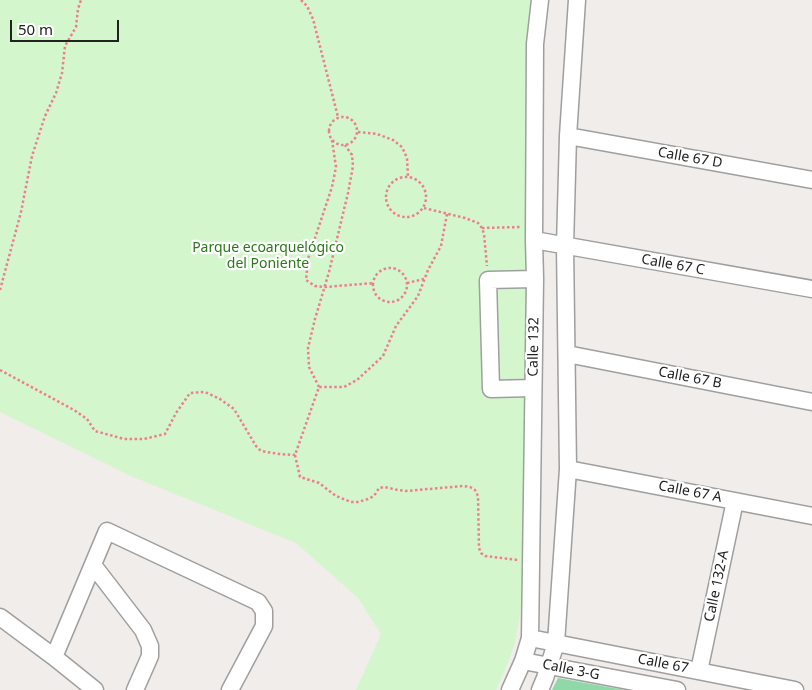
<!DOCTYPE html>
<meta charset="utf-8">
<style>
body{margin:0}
#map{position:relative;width:812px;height:690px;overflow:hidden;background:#f1edea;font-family:"Noto Sans",sans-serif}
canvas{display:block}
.scale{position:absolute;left:10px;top:20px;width:109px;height:22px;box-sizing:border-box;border:2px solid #222;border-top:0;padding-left:6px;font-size:15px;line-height:18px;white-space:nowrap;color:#222;-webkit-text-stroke:4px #fff;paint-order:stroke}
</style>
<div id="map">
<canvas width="812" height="690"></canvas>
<div class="scale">50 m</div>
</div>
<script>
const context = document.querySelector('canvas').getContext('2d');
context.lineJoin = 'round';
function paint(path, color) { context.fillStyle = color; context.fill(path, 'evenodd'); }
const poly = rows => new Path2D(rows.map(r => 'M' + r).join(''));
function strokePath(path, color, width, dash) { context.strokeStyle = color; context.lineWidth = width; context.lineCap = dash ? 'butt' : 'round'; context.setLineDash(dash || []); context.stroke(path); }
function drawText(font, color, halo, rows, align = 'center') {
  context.font = font + ' "Noto Sans",sans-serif'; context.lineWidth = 4.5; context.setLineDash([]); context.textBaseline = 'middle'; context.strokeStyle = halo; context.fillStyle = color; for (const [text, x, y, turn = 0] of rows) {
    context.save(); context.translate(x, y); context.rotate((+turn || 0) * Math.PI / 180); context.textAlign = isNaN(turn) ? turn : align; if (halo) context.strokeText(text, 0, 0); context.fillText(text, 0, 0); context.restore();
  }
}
paint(poly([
 [0,0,530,0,527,76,526,574,518,627,514,646,505,670,496,690,356,690,381,634,358,598,296,543,133,477,0,412]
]), '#d4f6cc');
paint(poly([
 [558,678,625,690,552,690]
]), '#8fd9a8');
const minor = poly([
 [568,136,812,180],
 [534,240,812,289],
 [567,354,812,402],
 [533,388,491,389,488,280,535,279],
 [568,469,812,516],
 [93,565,143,630,150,646,150,656,135,690],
 [0,617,54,657,95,690],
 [530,638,795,690],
 [54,657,107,531,258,602,264,611,264,626,230,690],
 [523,661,677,690],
 [699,671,735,501],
 [510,690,523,661,530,638,535,279,534,240,535,44,540,0],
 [540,690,545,678,556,643,568,469,565,246,568,136,577,0]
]);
strokePath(minor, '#9f9f9f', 19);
strokePath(poly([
 [301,0,307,6,313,19,338,117],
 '329 131a14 14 0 1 1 28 0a14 14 0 1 1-28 0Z',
 [358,132,377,134,393,140,402,147,407,158,408,177],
 [332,140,336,167,332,187,308,259,306,280,315,286,325,287,374,283],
 '386 197a20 20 0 1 1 40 0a20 20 0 1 1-40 0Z',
 [424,208,465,218,478,223,482,228,484,234,487,266],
 [447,214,441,246,428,270,418,296,396,326,383,356,357,380,344,387,319,387,295,455,300,477,319,483,336,496,351,502,358,502,368,499,374,496,379,488,384,487,398,490,406,491,463,486,470,487,475,490,478,496,479,548,481,553,485,556,518,560],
 [482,228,520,227],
 '373 285a17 17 0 1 1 34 0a17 17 0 1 1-34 0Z',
 [407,283,424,279],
 [0,290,21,212,32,156,45,116,56,93,62,73,65,46,76,27,78,9,81,0],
 [0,370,74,410,87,419,95,431,124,439,144,439,165,434,176,413,190,393,205,392,220,399,234,409,256,446,261,451,279,454,295,455],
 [319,387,309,367,308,348,315,319,329,272,348,193,353,166,352,155,345,145]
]), '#ef7d90', 2.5, [2.5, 2.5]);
strokePath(minor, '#fff', 16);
drawText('14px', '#222', '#fff', [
 ["Calle 67 D",690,158,10],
 ["Calle 67 C",673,265,10],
 ["Calle 132",534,347,-89],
 ["Calle 67 B",690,378,11],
 ["Calle 67 A",690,492,11],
 ["Calle 132-A",717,586,-78],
 ["Calle 67",663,664,11],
 ["Calle 3-G",571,670,11]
]);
drawText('14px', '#297a16', '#fff', [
 ["Parque ecoarquelógico",268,248],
 ["del Poniente",268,264]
]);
</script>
